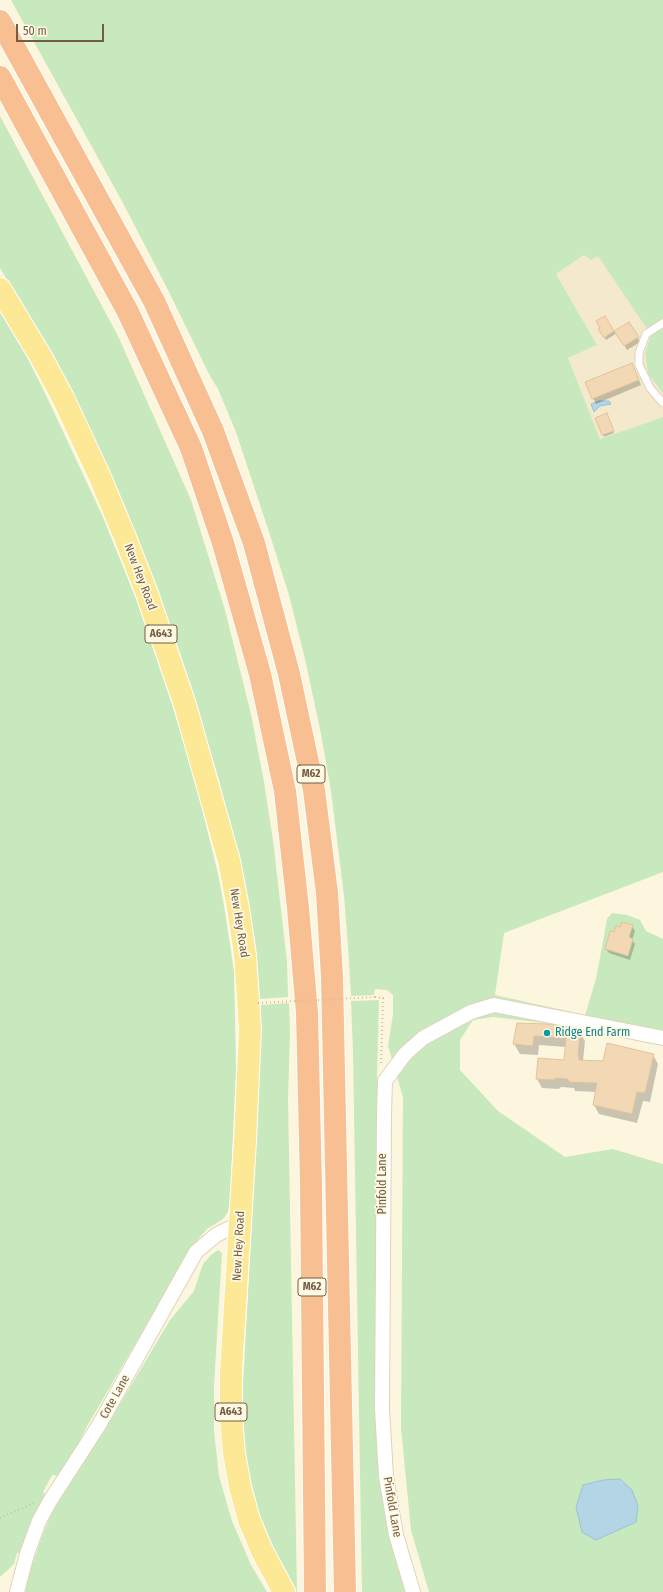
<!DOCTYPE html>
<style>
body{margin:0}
#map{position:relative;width:663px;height:1592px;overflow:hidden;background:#fcf6de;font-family:"Fira Sans Condensed",sans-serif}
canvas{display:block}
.scale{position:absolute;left:16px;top:24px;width:88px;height:18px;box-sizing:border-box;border:2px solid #725e46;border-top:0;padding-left:5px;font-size:12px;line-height:14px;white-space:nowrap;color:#725e46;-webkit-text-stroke:3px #fff9e4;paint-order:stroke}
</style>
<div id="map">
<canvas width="663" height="1592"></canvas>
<div class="scale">50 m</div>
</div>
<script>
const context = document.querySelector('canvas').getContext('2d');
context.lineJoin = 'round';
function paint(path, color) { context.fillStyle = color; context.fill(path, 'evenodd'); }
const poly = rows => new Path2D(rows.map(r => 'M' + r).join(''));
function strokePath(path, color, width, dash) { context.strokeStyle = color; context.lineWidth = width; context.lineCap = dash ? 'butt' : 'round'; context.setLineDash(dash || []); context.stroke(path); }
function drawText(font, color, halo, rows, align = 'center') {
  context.font = font + ' "Fira Sans Condensed",sans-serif'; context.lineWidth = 3.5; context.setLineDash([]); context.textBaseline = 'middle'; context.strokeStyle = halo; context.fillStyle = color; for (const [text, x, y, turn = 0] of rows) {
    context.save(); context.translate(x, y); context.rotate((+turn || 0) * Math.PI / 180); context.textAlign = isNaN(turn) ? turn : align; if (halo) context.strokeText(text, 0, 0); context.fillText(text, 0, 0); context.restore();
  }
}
paint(poly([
 [584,255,598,255,651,335,645,353,648,374,663,393,663,417,600,439,568,358,597,345,556,274]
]), '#f4e9cd');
paint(poly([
 [11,0,663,0,663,393,648,374,645,353,651,335,598,256,591,260,584,255,556,274,597,345,568,358,600,439,663,417,663,872,504,933,495,995,585,1015,596,979,607,919,612,913,627,915,640,920,646,931,663,939,663,1046,563,1025,493,1017,473,1020,460,1040,460,1070,498,1111,565,1157,613,1149,663,1164,663,1592,429,1592,411,1530,401,1428,403,1097,388,1046,393,1014,393,995,387,990,375,989,374,995,351,996,348,946,344,896,331,791,321,734,305,659,289,595,269,532,236,432,218,389,210,376,168,290,124,205],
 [603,1480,610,1533,596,1540,576,1507,583,1486],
 [0,116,118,336,191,500,225,610,251,714,264,782,273,840,287,962,288,997,260,999,254,944,246,901,219,780,197,709,154,583,124,505,68,385,44,341,0,268],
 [0,311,24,351,44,391,102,515,137,601,167,688,195,780,218,874,224,906,234,971,236,1070,230,1202,228,1212,223,1219,207,1229,193,1245,86,1428,70,1461,59,1476,52,1475,43,1492,45,1494,22,1553,17,1553,14,1564,0,1577],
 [379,1000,377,1078,381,1085,377,1391,408,1592,362,1592,353,1051,351,1001],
 [289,1003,290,1034,288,1099,297,1592,294,1592,276,1555,257,1509,251,1487,246,1460,243,1435,242,1404,256,1144,261,1005],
 [218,1250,222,1253,214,1385,214,1431,219,1476,232,1521,251,1565,267,1592,24,1592,26,1582,44,1531,55,1506,104,1431,170,1320,194,1291,203,1264,211,1255]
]), '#c7e9bd');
const water = poly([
 [599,401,609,401,611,404,600,406,594,412,591,404,599,401],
 [620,1479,632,1490,638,1506,636,1522,596,1540,582,1532,576,1507,583,1485,603,1480,620,1479]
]);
paint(water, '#b3d5e5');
strokePath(water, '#99c3d7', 1);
paint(poly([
 [604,317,614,332,629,323,640,342,627,350,617,333,606,340,599,329,601,328],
 [632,364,641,385,596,404,593,398],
 [608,417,614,433,604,437,597,419],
 [632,926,635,931,632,940,635,944,630,960,609,953,606,949,615,934,621,928],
 [518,1024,579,1031,585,1041,583,1061,603,1062,653,1055,658,1064,650,1102,643,1101,637,1123,599,1114,594,1105,596,1092,575,1091,574,1088,561,1087,559,1089,542,1088,537,1079,565,1061,566,1047,539,1045,538,1055,520,1054,514,1044]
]), '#0003');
const building = poly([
 [605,316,614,331,604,338,598,329,600,328,596,321,605,316],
 [629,322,639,337,624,346,614,331,629,322],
 [632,363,639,380,592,399,585,382,632,363],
 [607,413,614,431,602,435,595,418,607,413],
 [622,922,633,925,629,937,633,939,628,956,605,949,610,931,614,932,616,926,620,927,622,922],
 [517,1023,548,1024,580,1030,578,1056,579,1057,579,1060,603,1061,607,1043,654,1054,645,1093,637,1092,632,1114,593,1105,597,1083,569,1082,568,1079,555,1078,554,1080,536,1079,538,1058,564,1060,566,1038,534,1036,533,1046,513,1044,517,1023]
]);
paint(building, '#f2d8b5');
strokePath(building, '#e5c296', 1);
const service = poly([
 [663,323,646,334,639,353,639,365,650,388,663,403]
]);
const minor = poly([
 [17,1592,27,1554,39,1521,50,1501,99,1425,196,1252,216,1235,240,1223],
 [413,1592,396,1535,386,1476,382,1409,384,1115,385,1081,405,1054,423,1038,471,1012,494,1005,663,1038]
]);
const primary = poly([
 [0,289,41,357,63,398,99,475,124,535,146,591,185,705,229,861,238,908,245,955,250,1029,245,1141,231,1372,231,1417,234,1453,240,1487,249,1520,262,1551,284,1592]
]);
const motorway = poly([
 [0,21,154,301,213,431,254,543,289,674,314,790,327,893,332,977,345,1592],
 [0,77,128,312,191,448,223,543,260,674,285,791,298,908,307,1013,311,1186,315,1592]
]);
strokePath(service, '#e0d3ba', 9);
strokePath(minor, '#e0d3ba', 16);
strokePath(primary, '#fff', 24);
strokePath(motorway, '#fff', 24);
strokePath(poly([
 [375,997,383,998,381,1064],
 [0,1518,34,1503]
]), '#d6bc99', 2, [1, 3]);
strokePath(service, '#fff', 7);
strokePath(minor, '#fff', 14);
strokePath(primary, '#fde895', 22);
strokePath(motorway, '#f8bf93', 22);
strokePath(poly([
 [258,1003,375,997]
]), '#d6bc99', 2, [1, 3]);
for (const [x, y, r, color] of [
 [547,1033,4,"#0f9aa8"]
]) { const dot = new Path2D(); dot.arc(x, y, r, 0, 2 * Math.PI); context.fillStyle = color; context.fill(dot); strokePath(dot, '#fff9e4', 1.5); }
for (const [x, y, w] of [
 [161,634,32],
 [311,774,28],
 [312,1287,28],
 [231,1412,32]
]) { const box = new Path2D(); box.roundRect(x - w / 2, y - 9, w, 18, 3); context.fillStyle = '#fff9e4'; context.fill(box); strokePath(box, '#725e46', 1); }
drawText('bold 11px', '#725e46', null, [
 ["A643",161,634],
 ["M62",311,774],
 ["M62",312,1287],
 ["A643",231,1412]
]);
drawText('12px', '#725e46', '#fff9e4', [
 ["New Hey Road",140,577,69],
 ["New Hey Road",239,923,81],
 ["Pinfold Lane",383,1184,-90],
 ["New Hey Road",239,1246,-87],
 ["Cote Lane",115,1397,-61],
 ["Pinfold Lane",392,1507,80]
]);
drawText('12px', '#0d838f', '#fff9e4', [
 ["Ridge End Farm",555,1033]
], 'left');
</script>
